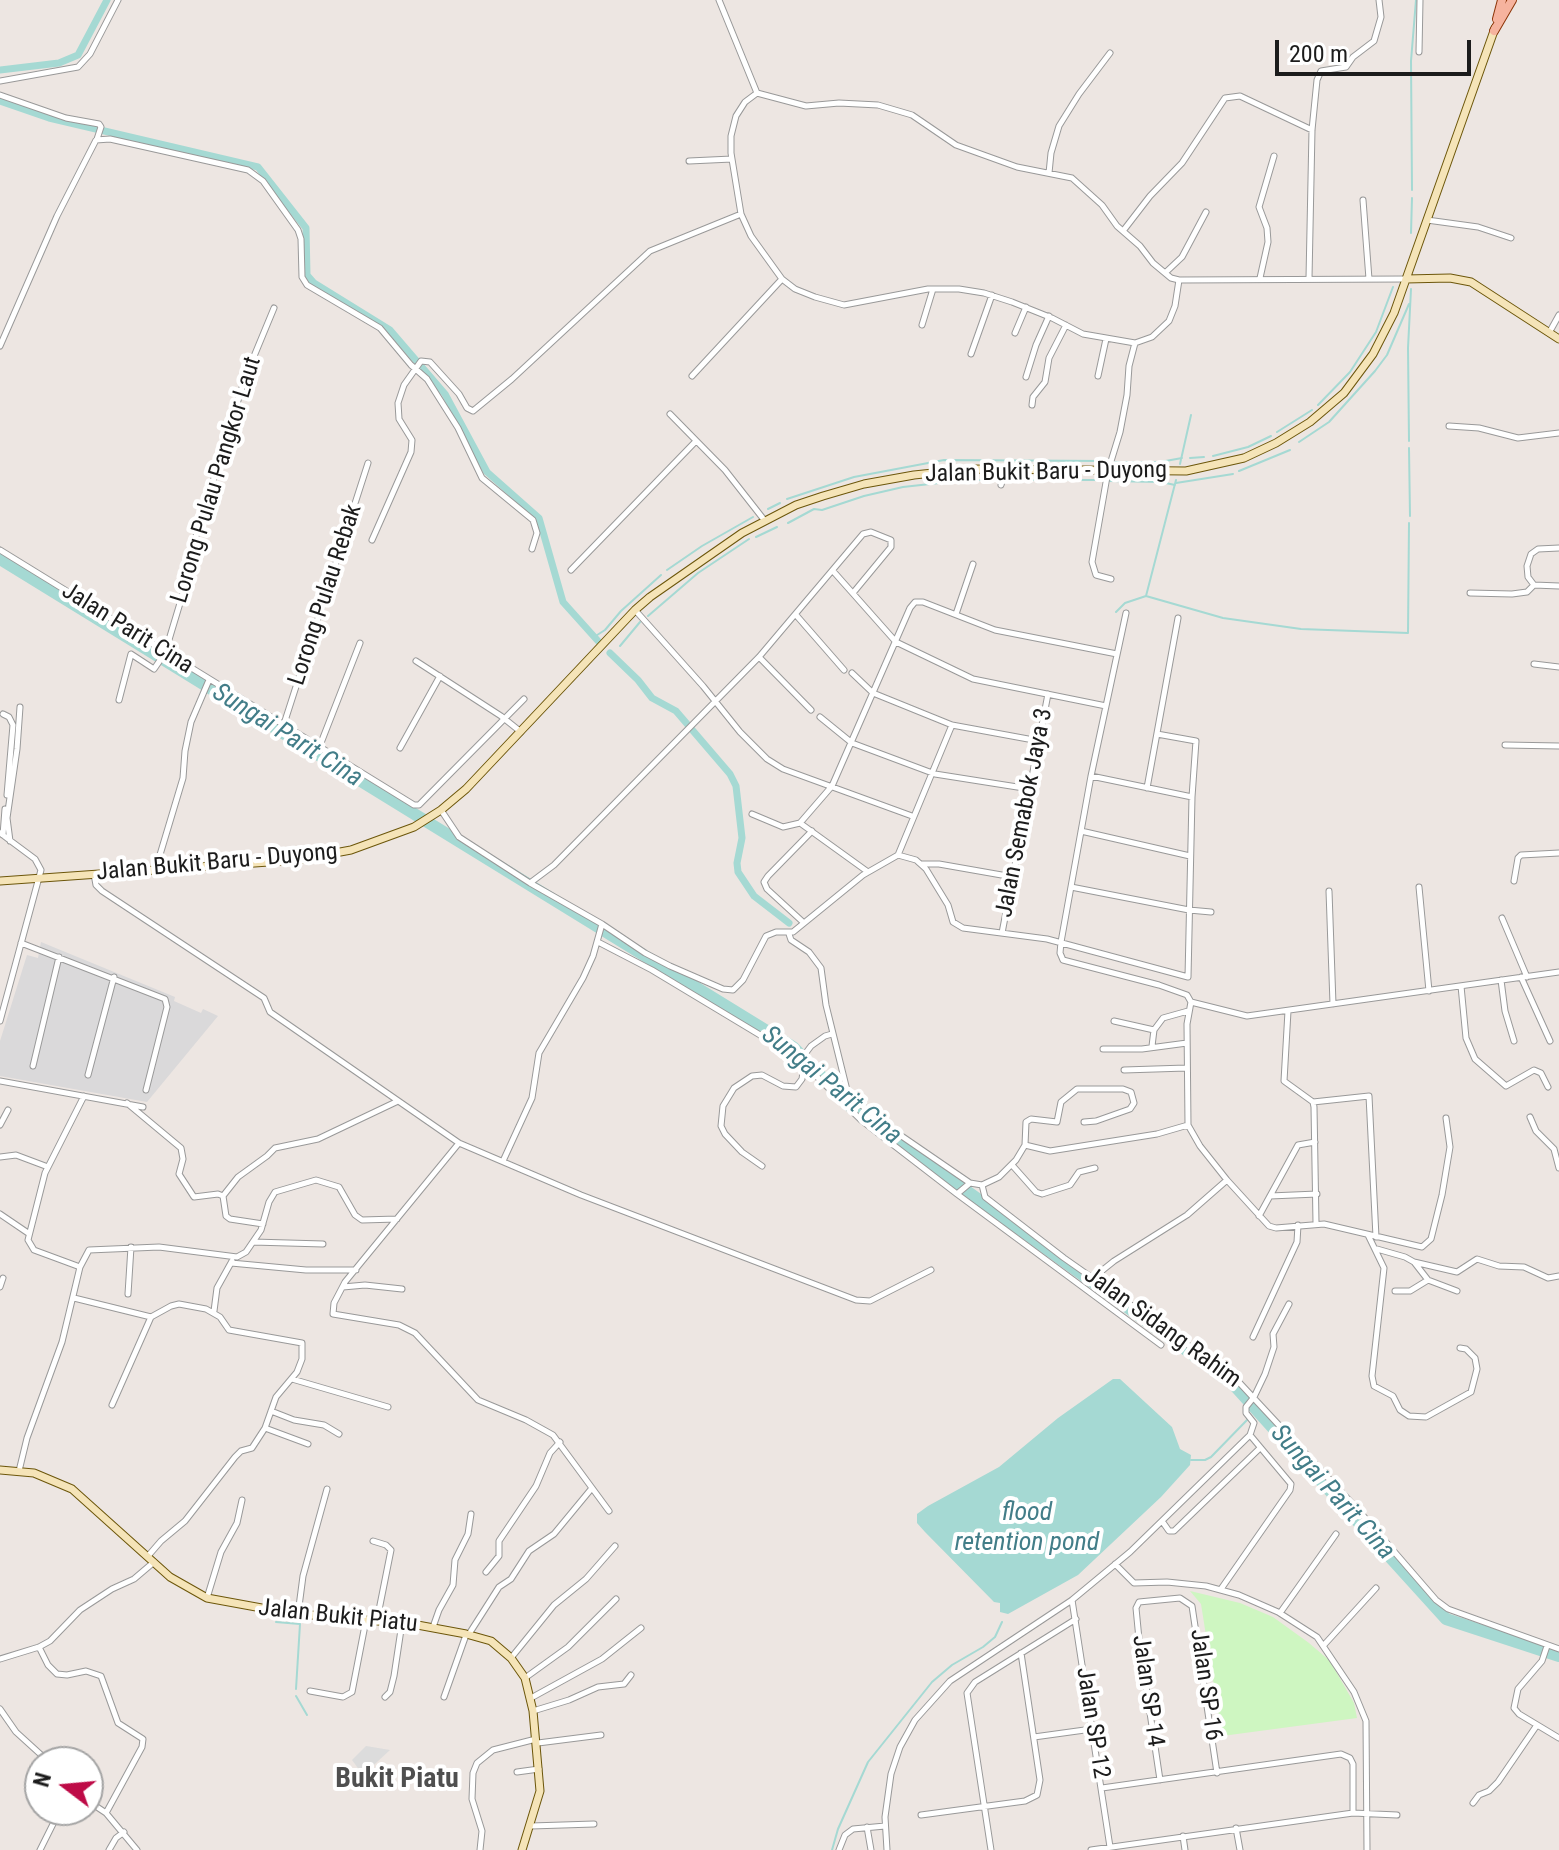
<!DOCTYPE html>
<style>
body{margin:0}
#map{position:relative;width:1559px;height:1850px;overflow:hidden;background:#ede6e2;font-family:"Roboto Condensed",sans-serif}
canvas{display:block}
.north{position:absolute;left:24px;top:1746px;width:80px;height:80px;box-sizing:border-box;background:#fff;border:2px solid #a4a4a4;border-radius:50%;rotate:286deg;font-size:22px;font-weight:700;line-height:32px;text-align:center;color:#1c1c1c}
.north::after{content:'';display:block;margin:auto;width:28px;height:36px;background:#be0b47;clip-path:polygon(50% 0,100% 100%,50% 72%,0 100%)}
.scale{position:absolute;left:1275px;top:40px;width:196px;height:36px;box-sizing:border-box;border:4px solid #1c1c1c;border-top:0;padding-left:10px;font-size:24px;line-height:28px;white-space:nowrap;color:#1c1c1c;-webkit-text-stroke:6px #fff;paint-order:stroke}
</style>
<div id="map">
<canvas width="1559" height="1850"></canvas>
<div class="north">N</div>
<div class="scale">200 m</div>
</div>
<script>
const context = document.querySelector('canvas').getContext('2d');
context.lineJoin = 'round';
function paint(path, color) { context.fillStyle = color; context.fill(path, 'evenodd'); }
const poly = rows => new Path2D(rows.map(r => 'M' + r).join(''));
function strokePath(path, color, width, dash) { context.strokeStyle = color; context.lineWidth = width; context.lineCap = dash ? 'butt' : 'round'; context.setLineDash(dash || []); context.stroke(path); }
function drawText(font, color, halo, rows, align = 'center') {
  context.font = font + ' "Roboto Condensed",sans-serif'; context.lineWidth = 8; context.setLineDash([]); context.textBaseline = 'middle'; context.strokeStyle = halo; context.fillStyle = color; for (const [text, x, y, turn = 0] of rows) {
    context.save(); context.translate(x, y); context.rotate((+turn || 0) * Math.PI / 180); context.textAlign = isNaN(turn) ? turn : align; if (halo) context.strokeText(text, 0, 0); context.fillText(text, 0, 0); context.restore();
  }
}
paint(poly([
 [41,942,175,997,174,1001,201,1013,203,1009,218,1016,147,1102,0,1076,0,1041,27,955,38,958]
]), '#dad9da');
paint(poly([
 [1190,1591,1240,1603,1273,1617,1309,1643,1330,1661,1354,1703,1357,1718,1222,1736,1201,1604]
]), '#cef6c1');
paint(poly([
 [366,1746,390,1750,363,1775,352,1760]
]), '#dcdcdc');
paint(poly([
 [1113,1379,1120,1379,1172,1427,1180,1449,1191,1455,1190,1465,1161,1497,1078,1575,1008,1614,1000,1612,1000,1603,994,1602,925,1532,917,1523,917,1514,928,1506,999,1467,1058,1418]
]), '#a5d9d3');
strokePath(poly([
 [1412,190,1411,61,1416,0],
 [1411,233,1412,198],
 [1318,405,1350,372,1376,332,1393,287],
 [1277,432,1312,410],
 [1409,441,1408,348,1411,289],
 [1299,442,1329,422,1375,371,1387,355,1409,304],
 [1409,448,1410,516],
 [1213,456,1248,447,1271,436],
 [1190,458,1204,457],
 [1113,462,1160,462,1182,458],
 [1180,464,1191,415],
 [1239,471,1290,450],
 [1006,480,1102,480],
 [1176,480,1146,596,1223,618,1301,629,1408,633,1409,523],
 [1109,481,1161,482,1175,485],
 [1176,483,1233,474],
 [787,499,854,477,944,460,1105,461],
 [768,509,780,503],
 [788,523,814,509,822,510,864,496,903,487,966,480,1000,480],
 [756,537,777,527],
 [667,570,702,546,753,517],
 [1116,612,1125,603,1146,596],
 [648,616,698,573,749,539],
 [594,637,605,630,621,611,661,575],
 [620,646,640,622],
 [1191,1460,1205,1460,1211,1457,1248,1419],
 [276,1622,300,1624,296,1689],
 [296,1696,307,1715],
 [832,1850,838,1829,868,1762,932,1682,952,1665,983,1647,995,1637,1002,1622]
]), '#a5d9d3', 2);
strokePath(poly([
 [0,70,59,63,78,55,107,0],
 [0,101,49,118,258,167,306,228,307,275,314,283,390,330,445,394,487,472,539,518,563,602,598,641],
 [610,653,638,680,652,698,676,711,730,774,736,786,742,838,737,863,738,872,754,896,789,923]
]), '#a5d9d3', 7);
strokePath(poly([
 [0,559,793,1047,851,1107,1233,1384,1446,1619,1559,1656]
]), '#a5d9d3', 12);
const street = poly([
 [719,0,757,93],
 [1419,52,1420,0],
 [0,81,78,67,90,54,118,0],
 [0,95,66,118,99,124,101,127,97,139],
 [689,161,732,159],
 [1049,173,1051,153,1059,126,1079,94,1110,53],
 [1363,200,1369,279],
 [1427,220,1478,227,1511,238],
 [1123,231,1150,196,1182,163,1225,98,1240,96,1312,130],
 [1165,273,1182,257,1206,212],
 [1260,278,1268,242,1267,228,1259,207,1274,156],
 [1309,278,1312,130,1317,80,1321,71,1346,67,1353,57,1374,41,1381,17,1379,0],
 [1179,280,1175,306,1169,321,1152,337,1135,343,1083,334,1052,318,1012,302,984,293,959,289,928,289,844,305,815,297,795,289,782,279,751,236,741,214,731,153,731,136,736,116,745,102,757,93,806,106,839,103,878,105,912,115,956,145,1017,167,1072,178,1102,205,1117,226,1140,246,1153,263,1171,278,1179,280,1406,279],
 [922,325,933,289],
 [1015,333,1026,307],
 [1549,333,1559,315],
 [0,346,57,216,96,140,110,139,248,170,263,181,298,230,301,239,302,277,307,285,380,328,411,365,427,379,458,428,482,478,533,520,537,533,532,549],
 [971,354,992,295],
 [692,376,782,279],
 [1098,376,1106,339],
 [1026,377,1036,345,1049,316],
 [1032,405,1033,397,1045,382,1049,358,1066,325],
 [670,414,725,470,765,521],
 [1449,426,1479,428,1518,438,1559,433],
 [1001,485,1006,469],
 [372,540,411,452,412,440,399,419,398,403,404,385,421,361,430,362,459,394,467,408,473,411,512,379,650,251,741,214],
 [0,550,414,805,419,805,524,699],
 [571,570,696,441],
 [833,571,896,642,973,679,1106,706],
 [1111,579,1096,575,1092,562,1108,471,1120,432,1127,395,1129,366,1135,343],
 [1534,585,1528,577,1527,566,1531,554,1538,549,1559,548],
 [1470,593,1512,594,1527,592,1534,585,1559,586],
 [635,610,703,686,740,732,767,759,783,769,912,816],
 [1126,613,1091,776,1061,942,1060,953,1063,960,1159,985,1187,995,1191,1002,1247,1016,1559,972],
 [956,614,973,564],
 [796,615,844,670],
 [759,657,811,710],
 [416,661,501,716,521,732],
 [1534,664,1559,667],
 [852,673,873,693,952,725,1039,741],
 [119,700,131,654,154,669,165,653,193,560,196,536,245,378,274,308],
 [3,714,9,717,13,725,7,795],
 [820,717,852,743,935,774,1030,789],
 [283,727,368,463],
 [1505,745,1559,746],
 [319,748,360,643],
 [400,748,440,676],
 [1091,776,1192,797],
 [1147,788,1178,618],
 [441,810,459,837,530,883,602,924,593,956,583,978,539,1053,532,1098,503,1161],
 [752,814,783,827,800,823,832,786,910,608,915,602,923,602,995,630,1117,654],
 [800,823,868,872],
 [1081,831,1190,856],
 [0,833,35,859,41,870,0,1021],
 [3,835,5,809],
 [10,841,7,818,17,749,20,707],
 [898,855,952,725],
 [922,864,939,864,1013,877],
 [159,869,159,858,183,778,185,751,191,722,209,680],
 [94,874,96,885,102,891,264,998,270,1012,459,1143,581,1195,856,1300,870,1301,931,1270],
 [1514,881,1518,858,1521,855,1559,853],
 [530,883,554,865,759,657,863,534,871,532,891,540,891,547,853,593],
 [1071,887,1189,910,1211,912],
 [1419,887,1429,991],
 [1329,891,1333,1004],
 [1502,918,1527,977],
 [804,923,767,889,764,882,768,876,812,831],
 [602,924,645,953,670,966,723,989,733,990,743,980,766,936,776,932,793,932,863,875,898,855,916,860,926,869,948,905,953,922,963,928,1047,939,1188,977,1192,797,1196,741,1157,734],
 [1002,933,1048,694],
 [789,934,791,940,809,952,821,968,826,1005,847,1090,856,1101,903,1137,970,1183],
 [598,942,652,970,785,1050,809,1069,861,1120,957,1194,970,1183,982,1185,999,1177,1016,1160,1025,1145,1050,1151,1157,1134,1188,1125],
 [21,943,165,999,167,1007,146,1090],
 [1521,977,1550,1041],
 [1501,980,1505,1011,1514,1041],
 [1461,986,1466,1038,1475,1059,1506,1086,1534,1070,1541,1073,1548,1087],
 [1191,1002,1187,1024,1188,1125,1200,1146,1227,1180,1269,1226,1276,1228,1324,1224,1422,1247,1431,1239,1442,1195,1450,1147,1446,1118],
 [1288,1011,1284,1081,1313,1102,1314,1107,1316,1223],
 [1114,1021,1154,1030,1152,1046],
 [1154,1030,1163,1018,1188,1011],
 [1103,1049,1142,1049,1187,1043],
 [799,1062,811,1046,825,1036,832,1034],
 [33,1066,59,957],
 [1124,1070,1186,1068],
 [88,1075,114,977],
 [0,1081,143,1107],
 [1313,1102,1369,1096,1376,1237],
 [127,1103,181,1148,183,1159,179,1174,194,1197,218,1194,223,1196,226,1216,230,1219,263,1224],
 [1530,1117,1536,1131,1554,1149,1559,1168],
 [0,1125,8,1110],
 [459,1143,345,1282,334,1303,333,1314,399,1325,415,1333,478,1400,526,1420,553,1435,609,1511],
 [1025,1145,1026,1122,1031,1119,1057,1122,1061,1102,1077,1089,1123,1089,1131,1092,1134,1103,1130,1109,1096,1121,1084,1122],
 [0,1157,16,1155,48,1167],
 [1012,1165,1036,1192,1042,1194,1070,1185,1079,1172,1095,1168],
 [762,1166,742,1152,725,1134,721,1126,723,1106,734,1088,752,1076,762,1075,783,1086,796,1087,802,1079,804,1065],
 [982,1185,985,1197,1064,1258,1235,1378,1359,1511,1436,1600,1448,1609,1559,1649],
 [957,1194,1161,1345],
 [223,1196,238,1177,267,1156,275,1148,318,1139,398,1101],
 [1270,1196,1317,1194],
 [0,1214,28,1233],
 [1259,1216,1298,1145,1315,1142],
 [1368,1235,1384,1268,1372,1376,1374,1386,1393,1396,1400,1410,1409,1416,1426,1417,1471,1392,1477,1369,1475,1358,1466,1349,1460,1348],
 [253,1242,323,1244],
 [1377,1249,1405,1257,1414,1262,1428,1280,1457,1291],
 [1414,1262,1457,1272,1477,1259,1499,1266,1524,1267,1548,1278,1559,1276],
 [231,1263,306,1270,356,1270],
 [80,1267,34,1250,28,1240,45,1173,84,1096],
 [1098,1282,1099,1273,1114,1261,1187,1215,1227,1180],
 [0,1287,3,1278],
 [343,1287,365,1285,402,1289],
 [1395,1291,1410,1291,1428,1280],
 [128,1294,131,1247],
 [74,1298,151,1317],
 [214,1311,217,1288,232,1261],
 [1253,1337,1297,1242,1298,1225],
 [292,1379,388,1407],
 [112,1405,151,1317,171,1306,179,1304,206,1309,220,1317,229,1330,302,1343,302,1359,297,1372,276,1397,265,1428,252,1448,241,1451,235,1457,185,1521,161,1541,148,1556],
 [271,1411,294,1420,324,1425,339,1434],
 [265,1428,308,1444],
 [19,1471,27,1438,62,1342,80,1267,89,1250,159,1247,237,1257,246,1252,261,1230,269,1202,275,1192,316,1180,339,1187,355,1215,362,1220,397,1219],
 [1162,1521,1169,1531,1174,1531,1259,1449],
 [373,1541,386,1545,391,1550,377,1620],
 [1115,1564,1134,1583,1167,1582,1206,1586,1239,1595,1278,1612,1317,1637,1354,1692,1366,1721,1367,1850],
 [486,1572,499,1556,499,1541,536,1486,550,1453,560,1442],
 [1221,1589,1290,1490,1291,1484,1250,1435],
 [207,1598,221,1552,237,1523,242,1500],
 [1072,1600,1110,1847],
 [1280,1613,1336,1534],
 [298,1614,303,1576,327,1489],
 [433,1627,439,1610,453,1585,455,1560,468,1534,471,1514],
 [469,1634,499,1587,511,1579,529,1551,554,1534,592,1488],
 [1323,1646,1376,1588],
 [1547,1646,1542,1661,1518,1689,1514,1708,1519,1714,1559,1738],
 [39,1647,48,1665,57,1674,67,1675,86,1671,101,1676,118,1723,143,1739,142,1747,106,1813],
 [511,1658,554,1605,586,1579,615,1546],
 [0,1659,39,1647,50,1641,80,1610,112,1589,134,1579,154,1562],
 [525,1678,568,1647,616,1599],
 [310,1691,343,1697,352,1692,366,1620],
 [385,1697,390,1692,394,1676,402,1623],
 [444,1697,466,1635],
 [531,1698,602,1659,641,1628],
 [0,1709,16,1732,49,1762],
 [533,1711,569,1700,598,1687,624,1684,631,1675],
 [1034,1737,1092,1729],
 [538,1743,601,1735],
 [517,1772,539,1769],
 [1160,1780,1139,1639,1136,1608,1139,1602,1180,1598,1192,1606,1217,1773],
 [1102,1788,1341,1754,1350,1758,1353,1764,1353,1812],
 [88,1801,106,1813,137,1850],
 [1473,1803,1479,1795,1489,1791,1498,1782,1537,1725],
 [921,1815,1025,1801,1037,1795,1040,1780,1021,1653],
 [531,1826,594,1824],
 [867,1827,871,1850],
 [1236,1828,1240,1850],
 [1183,1836,1185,1850],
 [40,1850,60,1810],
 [109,1850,116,1838,124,1832],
 [480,1850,482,1831,472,1799,473,1773,477,1763,493,1750,536,1739],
 [839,1850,845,1835,853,1829,885,1826],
 [887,1850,885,1817,891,1774,900,1747,915,1720,950,1681,1072,1600,1130,1552,1250,1435,1254,1423,1246,1413,1246,1407,1254,1397,1265,1374,1274,1347,1273,1334,1289,1304],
 [991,1850,967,1693,975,1682,1076,1619],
 [1091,1850,1353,1813,1397,1815]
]);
const secondary = poly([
 [1406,279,1450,278,1471,282,1559,339],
 [0,881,297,860,351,850,414,827,441,810,466,789,635,610,650,597,742,533,796,505,823,496,864,484,914,475,971,469,1186,471,1244,458,1276,443,1310,422,1344,393,1373,354,1394,313,1495,28],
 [0,1470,34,1473,72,1489,170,1577,207,1598,289,1613,412,1624,466,1634,491,1641,511,1658,525,1678,533,1711,540,1791,522,1850]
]);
const primary = poly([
 [1497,19,1502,0],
 [1494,31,1512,0]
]);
strokePath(street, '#999', 7);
strokePath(secondary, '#6c560a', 9);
strokePath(primary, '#8c3408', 10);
strokePath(street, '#fff', 5);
strokePath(secondary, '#f5e4b8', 7);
strokePath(primary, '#f6b39e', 8);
drawText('24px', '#1c1c1c', '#fff', [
 ["Jalan Bukit Baru - Duyong",1046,473,-1],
 ["Lorong Pulau Pangkor Laut",217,480,-73],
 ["Lorong Pulau Rebak",326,595,-72],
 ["Jalan Parit Cina",127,629,32],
 ["Jalan Semabok Jaya 3",1025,813,-79],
 ["Jalan Bukit Baru - Duyong",217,863,-5],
 ["Jalan Sidang Rahim",1162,1328,36],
 ["Jalan Bukit Piatu",338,1617,6],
 ["Jalan SP 16",1205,1685,82],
 ["Jalan SP 14",1147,1691,82],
 ["Jalan SP 12",1092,1723,81]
]);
drawText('italic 26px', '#427d88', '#fff', [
 ["Sungai Parit Cina",287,736,32],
 ["Sungai Parit Cina",831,1086,39],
 ["Sungai Parit Cina",1332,1493,48],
 ["flood",1027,1513],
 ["retention pond",1027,1543]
]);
drawText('bold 28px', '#4f4f4f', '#fff', [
 ["Bukit Piatu",397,1780]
]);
</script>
